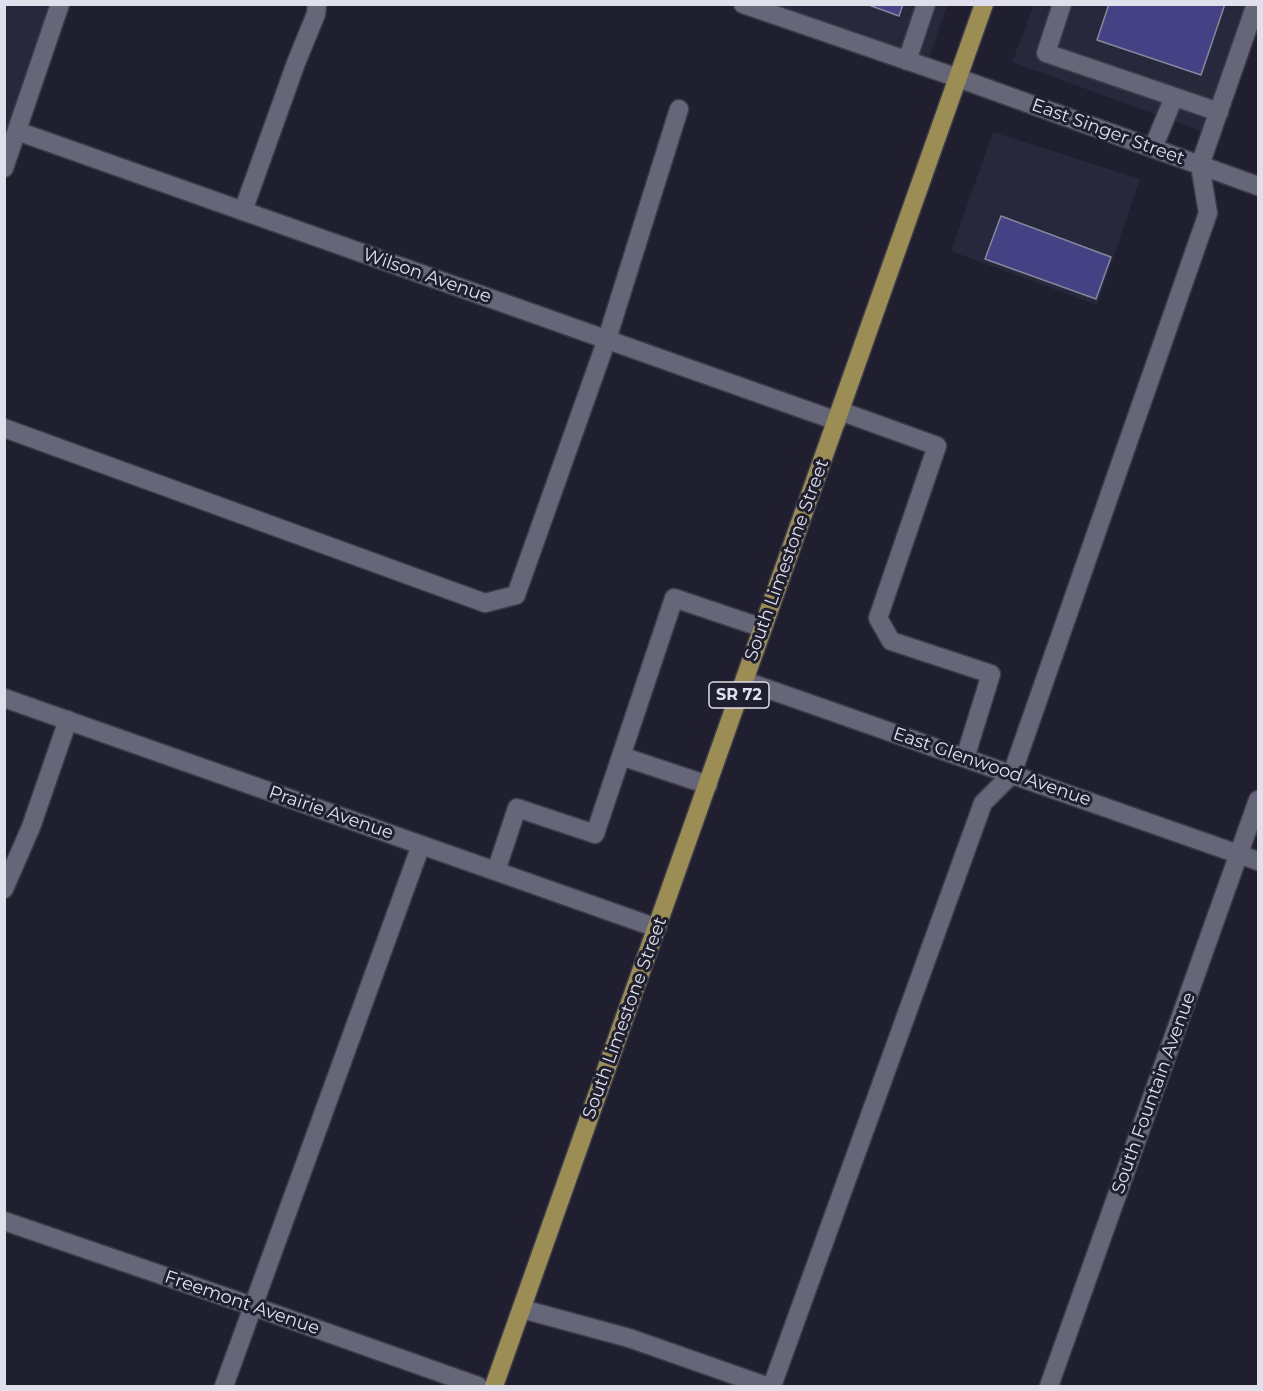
<!DOCTYPE html>
<style>
body{margin:0}
#map{position:relative;width:1263px;height:1391px;overflow:hidden;background:#1f1f2f;font-family:Montserrat,sans-serif}
canvas{display:block}
.frame{position:absolute;inset:0;border:6px solid #dfe0eb;pointer-events:none}
</style>
<div id="map">
<canvas width="1263" height="1391"></canvas>
<div class="frame"></div>
</div>
<script>
const context = document.querySelector('canvas').getContext('2d');
context.lineJoin = 'round';
function paint(path, color) { context.fillStyle = color; context.fill(path, 'evenodd'); }
const poly = rows => new Path2D(rows.map(r => 'M' + r).join(''));
function strokePath(path, color, width, dash) { context.strokeStyle = color; context.lineWidth = width; context.lineCap = dash ? 'butt' : 'round'; context.setLineDash(dash || []); context.stroke(path); }
function drawText(font, color, halo, rows, align = 'center') {
  context.font = font + ' Montserrat,sans-serif'; context.lineWidth = 6; context.setLineDash([]); context.textBaseline = 'middle'; context.strokeStyle = halo; context.fillStyle = color; for (const [text, x, y, turn = 0] of rows) {
    context.save(); context.translate(x, y); context.rotate((+turn || 0) * Math.PI / 180); context.textAlign = isNaN(turn) ? turn : align; if (halo) context.strokeText(text, 0, 0); context.fillText(text, 0, 0); context.restore();
  }
}
paint(poly([
 [5,5,60,5,5,168],
 [733,5,947,5,924,72],
 [1034,5,1258,5,1258,28,1220,138,1012,62],
 [993,132,1140,179,1097,305,951,251]
]), '#28283d');
const building = poly([
 [866,4,903,4,899,16,866,4],
 [1109,4,1225,4,1201,75,1097,40,1109,4],
 [1001,216,1111,257,1096,299,985,259,1001,216]
]);
paint(building, '#444184');
strokePath(building, '#86879b', 1.5);
const lane = poly([
 [743,4,958,78],
 [1062,4,1046,53,1219,112],
 [907,61,926,4],
 [1153,148,1174,97],
 [243,211,296,63,316,14,317,4],
 [840,411,937,446,878,618,891,641,991,674,965,758],
 [4,428,485,603,516,595,607,339,679,109],
 [621,756,708,785],
 [496,871,517,808,595,834,674,598,763,628],
 [4,889,31,827,68,720],
 [522,1309,629,1338,766,1386],
 [224,1386,421,845],
 [772,1386,983,803,1012,774,1208,213,1200,165,1256,4]
]);
const street = poly([
 [958,78,1258,186],
 [17,131,837,421],
 [4,168,60,4],
 [745,681,1258,861],
 [4,698,657,928],
 [4,1221,252,1306,478,1386],
 [1049,1386,1258,800]
]);
const primary = poly([
 [494,1386,984,4]
]);
strokePath(lane, '#3c3d49', 21);
strokePath(street, '#3c3d49', 21);
strokePath(primary, '#3c3d49', 21);
strokePath(lane, '#656678', 18);
strokePath(street, '#656678', 18);
strokePath(primary, '#9c8d55', 18);
for (const [x, y, w] of [
 [739,695,60]
]) { const box = new Path2D(); box.roundRect(x - w / 2, y - 13, w, 26, 4.5); context.fillStyle = '#1f1f2f'; context.fill(box); strokePath(box, '#dfe0eb', 1.5); }
drawText('bold 16px', '#dfe0eb', null, [
 ["SR 72",739,695]
]);
drawText('18px', '#dfe0eb', '#1f1f2f', [
 ["East Singer Street",1108,132,20],
 ["Wilson Avenue",427,276,19],
 ["South Limestone Street",787,560,-70],
 ["East Glenwood Avenue",992,767,19],
 ["Prairie Avenue",331,813,19],
 ["South Limestone Street",625,1018,-70],
 ["South Fountain Avenue",1154,1093,-70],
 ["Freemont Avenue",242,1303,19]
]);
</script>
